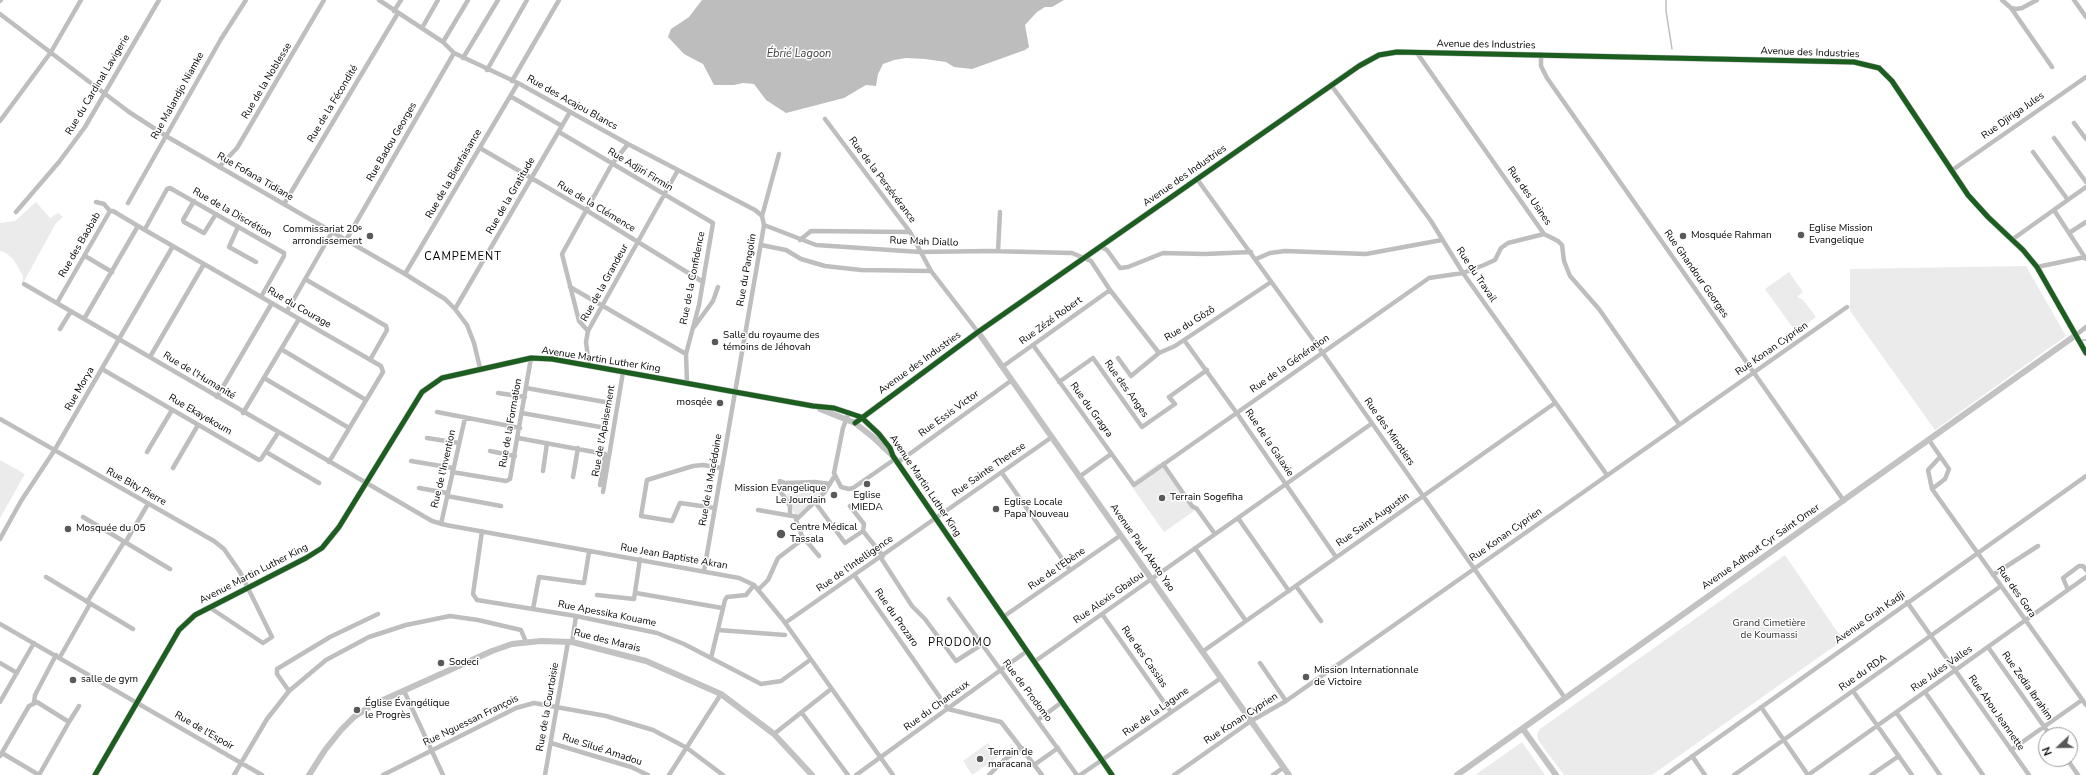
<!DOCTYPE html>
<meta charset="utf-8">
<style>
body{margin:0}
#map{position:relative;width:2086px;height:775px;overflow:hidden;background:#fff;font-family:"Nunito Sans",sans-serif}
canvas{display:block}
.north{position:absolute;left:2038px;top:727px;width:40px;height:40px;box-sizing:border-box;background:#fff;border:1px solid #999;border-radius:50%;rotate:248deg;font-size:11px;font-weight:700;line-height:16px;text-align:center;color:#000}
.north::after{content:'';display:block;margin:auto;width:14px;height:18px;background:#595959;clip-path:polygon(50% 0,100% 100%,50% 72%,0 100%)}
</style>
<div id="map">
<canvas width="2086" height="775"></canvas>
<div class="north">N</div>
</div>
<script>
const context = document.querySelector('canvas').getContext('2d');
context.lineJoin = 'round';
function paint(path, color) { context.fillStyle = color; context.fill(path, 'evenodd'); }
const poly = rows => new Path2D(rows.map(r => 'M' + r).join(''));
function strokePath(path, color, width, dash) { context.strokeStyle = color; context.lineWidth = width; context.lineCap = dash ? 'butt' : 'round'; context.setLineDash(dash || []); context.stroke(path); }
function drawText(font, color, halo, rows, align = 'center') {
  context.font = font + ' "Nunito Sans",sans-serif'; context.lineWidth = 3; context.setLineDash([]); context.textBaseline = 'middle'; context.strokeStyle = halo; context.fillStyle = color; for (const [text, x, y, turn = 0] of rows) {
    context.save(); context.translate(x, y); context.rotate((+turn || 0) * Math.PI / 180); context.textAlign = isNaN(turn) ? turn : align; if (halo) context.strokeText(text, 0, 0); context.fillText(text, 0, 0); context.restore();
  }
}
paint(poly([
 [36,202,50,218,58,213,63,217,56,223,22,285,23,276,14,260,6,253,0,251,0,223,15,221],
 [2026,266,2066,336,1935,430,1850,311,1850,269],
 [1789,272,1803,292,1797,297,1803,300,1816,317,1796,332,1765,289],
 [0,460,25,474,0,518],
 [1159,463,1194,511,1164,532,1130,484],
 [824,492,796,517,786,494],
 [1785,555,1843,640,1652,775,1564,775,1538,740,1537,734,1540,729],
 [1522,742,1545,775,1475,775],
 [988,743,998,757,972,775,963,761]
]), '#ebebeb');
paint(poly([
 [702,0,1064,0,1052,7,1045,7,1037,12,1025,25,1029,47,1025,50,972,69,954,67,946,62,925,59,906,58,894,60,883,64,878,74,876,86,866,85,844,98,786,113,766,100,754,84,743,83,734,85,714,85,703,64,684,54,668,37,671,29,689,17]
]), '#bdbdbd');
strokePath(poly([
 [1666,0,1666,11,1672,49],
 [2082,340,2086,340]
]), '#bdbdbd', 1.5);
strokePath(poly([
 [379,0,443,42,454,53,518,83,628,144,755,210,762,216],
 [2002,0,2011,8,2016,9,2022,8,2037,0],
 [2074,0,2086,17],
 [0,1,1,0],
 [2011,8,2052,67],
 [394,11,401,0],
 [0,14,129,112,166,136,405,274,445,299,455,309,467,325,474,343,480,368],
 [422,28,438,0],
 [443,42,468,0],
 [1417,53,1544,234,1558,241,1562,245,1564,261,1570,276,1599,309,1679,424],
 [1541,54,1541,66,1547,78,1844,501],
 [463,58,498,0],
 [487,70,527,0],
 [512,81,559,0],
 [1331,85,1431,221,1463,273,1607,475],
 [510,96,562,126],
 [825,119,910,232,931,271,978,332],
 [0,121,51,52,81,0],
 [2074,123,2086,139],
 [559,132,713,223,699,305,686,354,687,383],
 [2054,138,2086,182],
 [480,148,586,210,703,282],
 [2033,152,2068,200],
 [219,167,237,148,324,0],
 [1951,171,2086,77],
 [1197,179,1322,352,1565,698],
 [194,201,183,220,184,222,204,233,216,214],
 [128,203,221,39,246,0],
 [284,204,398,13],
 [2054,210,2086,259],
 [110,211,113,211,138,226,381,366,383,372,329,462],
 [16,212,59,162,85,127,159,0],
 [764,225,816,245,920,252,989,251,1072,253,1091,261,1110,290,1159,353,1175,346,1271,282],
 [238,227,229,247,256,262],
 [145,229,167,189,170,188,284,253,284,256,261,297],
 [2069,233,2086,222],
 [2013,239,2086,187],
 [346,240,454,53],
 [800,240,811,231,910,232],
 [761,245,786,250,801,259,825,266,861,270,931,271],
 [1101,247,1107,250,1120,268,1128,267,1163,253,1205,254,1251,252],
 [998,251,1000,212],
 [85,256,112,272],
 [1256,259,1270,253,1285,251,1366,254,1442,240],
 [2037,267,2085,257],
 [405,274,518,83],
 [305,279,386,326,387,330,370,360],
 [24,284,432,521,446,525,739,578,754,585,783,620,893,775],
 [570,287,686,354],
 [57,303,110,211,104,204,96,202],
 [455,309,570,112],
 [287,311,332,232],
 [84,319,138,226],
 [694,327,713,301,718,287],
 [60,329,71,311],
 [588,331,579,321,562,254,612,164,628,144],
 [2076,335,2086,327],
 [1184,340,1236,412,1336,557],
 [1033,345,1134,485,1429,278,1463,273,1484,265,1495,260,1501,248,1508,243,1544,234],
 [281,349,366,400],
 [150,357,204,264],
 [1118,358,1131,376,1159,353],
 [589,365,586,342,588,331,678,170],
 [1002,367,1110,290],
 [102,369,259,460,261,459,278,433],
 [264,378,349,428],
 [1059,382,1093,358,1142,427,1175,404,1169,397,1207,370],
 [526,388,605,402],
 [498,393,525,397],
 [217,397,272,303],
 [437,412,520,428],
 [849,412,843,428,834,473,841,487,849,489,853,488,895,459],
 [243,413,299,319],
 [522,413,600,427],
 [0,419,214,541,224,549,240,572,272,637,263,643,209,607],
 [427,438,459,443],
 [518,438,605,454,600,485],
 [1929,440,1949,469,1945,479,1932,489],
 [490,451,515,456],
 [147,452,172,410],
 [266,452,319,483],
 [1940,457,1928,470,1932,489,2086,705],
 [411,461,453,468],
 [897,463,1012,380],
 [1163,464,1192,506,1197,509,1215,534],
 [173,468,198,425],
 [543,471,547,443],
 [452,472,506,481,510,479,531,358],
 [1002,473,1070,570],
 [573,477,578,448],
 [1079,477,1111,454],
 [419,488,447,493],
 [603,492,623,372],
 [447,496,501,506],
 [815,502,845,543,863,531,883,556],
 [850,506,864,524,863,531],
 [715,508,680,503,672,521,641,516,647,480,693,466,703,465,722,468],
 [758,510,798,517],
 [790,515,790,506,779,489,780,481,785,483,815,482,830,484],
 [83,517,170,569],
 [1238,518,1289,591],
 [441,524,465,418],
 [482,531,473,594,477,600,576,616,657,633,684,644,761,684,781,681,810,660],
 [803,537,819,556],
 [0,539,21,501,54,451,173,246],
 [125,543,148,504],
 [1195,548,1246,621],
 [881,558,912,606,925,619,956,661,981,645],
 [704,571,762,237,764,225,762,216,779,154],
 [1993,575,2038,546],
 [855,576,948,709,1001,722,1042,775],
 [46,577,133,629],
 [1296,586,1321,621],
 [759,589,768,580,778,558,803,539,796,520,824,493,834,477],
 [2068,590,2063,578,2079,566,2083,566,2086,570],
 [636,593,722,608],
 [597,595,634,599,640,559],
 [949,599,1077,775],
 [87,602,124,542],
 [1907,602,2029,775],
 [533,609,539,577,584,583,589,552],
 [1102,614,1171,712],
 [1003,617,1121,535],
 [785,623,1052,437],
 [0,624,262,775],
 [718,630,785,635],
 [572,642,576,616],
 [1988,647,2050,735],
 [1202,652,1555,403],
 [60,657,90,604],
 [711,658,725,600,727,597,746,595,754,585],
 [1034,662,1371,424],
 [0,663,17,673],
 [1260,663,1286,701],
 [289,691,277,674,277,669,330,637,378,614],
 [404,691,443,775],
 [1853,691,1912,775],
 [1925,692,1983,775],
 [0,702,34,643],
 [34,702,35,695,56,655],
 [1761,707,1808,775],
 [1896,712,1940,775],
 [802,713,848,775],
 [1038,720,1062,702],
 [69,722,79,706],
 [774,734,831,689],
 [551,743,631,767,648,775],
 [2011,750,2082,700],
 [2,753,39,775],
 [0,756,29,706,37,702,69,722,39,775],
 [1692,756,1705,775],
 [2067,759,2078,775],
 [1034,765,1058,748],
 [234,775,267,719,289,691,326,660,369,637,406,625,450,616,478,620,521,630,526,642],
 [383,775,516,708,534,703,606,716,653,730,687,748,723,775],
 [545,775,568,642],
 [669,775,721,694],
 [856,775,1027,651],
 [989,775,1004,760,1022,748],
 [1080,775,1221,678],
 [1174,775,1251,721,1286,701,1847,307],
 [1273,775,1284,767],
 [1666,775,2086,476],
 [1734,775,2001,586],
 [1808,775,2086,577],
 [1871,775,1899,756]
]), '#bebebe', 4.5);
strokePath(poly([
 [978,332,1289,775],
 [820,409,855,423,874,438,893,456],
 [855,423,978,332,1359,66,1379,55,1397,52,1854,62,1879,68,1892,81,1968,195,1988,217,2023,250,2037,267,2086,353],
 [1523,729,1556,775],
 [95,775,179,630,195,615,306,558,322,548,339,527,422,392,442,378,531,358,552,359,813,406,834,408,861,417,879,434,890,448,893,456,1112,775],
 [309,775,325,750,341,730,354,717,372,705,492,651,512,644,541,641,572,642,646,661,721,694,774,734,812,775],
 [1457,775,2076,335]
]), '#c2c2c2', 6);
strokePath(poly([
 [855,423,978,332,1359,66,1379,55,1397,52,1854,62,1879,68,1892,81,1968,195,1988,217,2023,250,2037,267,2086,353],
 [95,775,179,630,195,615,306,558,322,548,339,527,422,392,442,378,531,358,552,359,813,406,834,408,861,417,879,434,890,448,893,456,1112,775]
]), '#1b5e20', 5);
for (const [x, y, r, color] of [
 [1801,235,4,"#595959"],
 [370,236,4,"#595959"],
 [1683,236,4,"#595959"],
 [715,342,4,"#595959"],
 [720,403,4,"#595959"],
 [867,484,4,"#595959"],
 [834,495,4,"#595959"],
 [1162,498,4,"#595959"],
 [996,509,4,"#595959"],
 [68,529,4,"#595959"],
 [781,534,5,"#595959"],
 [441,663,4,"#595959"],
 [1306,677,4,"#595959"],
 [73,680,4,"#595959"],
 [357,710,4,"#595959"],
 [980,759,4,"#595959"]
]) { const dot = new Path2D(); dot.arc(x, y, r, 0, 2 * Math.PI); context.fillStyle = color; context.fill(dot); strokePath(dot, '#fff', 1.5); }
drawText('10px', '#000', '#fff', [
 ["Avenue des Industries",1486,45,1],
 ["Avenue des Industries",1810,53,2],
 ["Rue de la Noblesse",267,81,-59],
 ["Rue du Cardinal Lavigerie",98,85,-59],
 ["Rue Malandjo Niamke",178,96,-61],
 ["Rue des Acajou Blancs",572,103,29],
 ["Rue de la Fécondité",333,104,-59],
 ["Rue Djiriga Jules",2013,116,-35],
 ["Rue Badou Georges",392,142,-60],
 ["Rue Adjiri Firmin",640,170,31],
 ["Rue de la Bienfaisance",454,174,-60],
 ["Avenue des Industries",1185,176,-35],
 ["Rue Fofana Tidiane",255,177,30],
 ["Rue de la Persévérance",882,180,53],
 ["Rue de la Gratitude",511,196,-60],
 ["Rue des Usines",1529,196,55],
 ["Rue de la Clémence",596,207,31],
 ["Rue de la Discrétion",232,213,30],
 ["Rue Mah Diallo",924,242,2],
 ["Rue des Baobab",80,245,-60],
 ["Rue du Pangolin",747,270,-80],
 ["Rue Ghandour Georges",1696,274,55],
 ["Rue du Travail",1476,275,56],
 ["Rue de la Confidence",693,278,-79],
 ["Rue de la Grandeur",605,283,-61],
 ["Rue du Courage",299,308,30],
 ["Rue Zézé Robert",1051,321,-36],
 ["Rue du Gôzô",1190,324,-32],
 ["Rue Konan Cyprien",1772,349,-35],
 ["Avenue Martin Luther King",601,360,9],
 ["Avenue des Industries",920,363,-36],
 ["Rue de la Génération",1290,364,-35],
 ["Rue de l'Humanité",199,376,31],
 ["Rue Morya",80,389,-60],
 ["Rue des Anges",1126,389,54],
 ["Rue du Gragra",1091,410,54],
 ["Rue Essis Victor",949,414,-36],
 ["Rue Ekayekoum",200,415,30],
 ["Rue de la Formation",511,423,-80],
 ["Rue de l'Apaisement",604,431,-80],
 ["Rue des Minotiers",1389,432,55],
 ["Rue de la Galaxie",1269,443,56],
 ["Rue de l'Invention",444,469,-77],
 ["Rue Sainte Therese",989,470,-35],
 ["Rue de la Macédoine",711,480,-80],
 ["Avenue Martin Luther King",925,486,56],
 ["Rue Bity Pierre",136,487,29],
 ["Rue Saint Augustin",1373,520,-35],
 ["Rue Konan Cyprien",1506,535,-35],
 ["Avenue Adhout Cyr Saint Omer",1761,547,-35],
 ["Avenue Paul Akoto Yao",1142,548,55],
 ["Rue Jean Baptiste Akran",674,557,10],
 ["Rue de l'Intelligence",855,564,-35],
 ["Rue de l'Ebène",1057,569,-35],
 ["Avenue Martin Luther King",254,574,-27],
 ["Rue des Gora",2016,592,55],
 ["Rue Alexis Gbalou",1109,598,-35],
 ["Rue Apessika Kouame",607,614,11],
 ["Rue du Prozaro",896,618,55],
 ["Avenue Grah Kadji",1870,618,-35],
 ["Rue des Marais",607,641,14],
 ["Rue des Cassias",1144,657,55],
 ["Rue Jules Valles",1942,669,-35],
 ["Rue du RDA",1863,673,-35],
 ["Rue Zedia Ibrahim",2027,686,55],
 ["Rue de Prodomo",1027,691,53],
 ["Rue du Chanceux",937,706,-36],
 ["Rue de la Courtoisie",548,707,-80],
 ["Rue de la Lagune",1156,712,-35],
 ["Rue Ahou Jeannette",1996,713,55],
 ["Rue Konan Cyprien",1241,719,-33],
 ["Rue Nguessan François",471,721,-26],
 ["Rue de l'Espoir",204,731,30],
 ["Rue Silué Amadou",602,750,18]
]);
drawText('10px', '#000', '#fff', [
 ["Eglise Mission",1809,229],
 ["Evangelique",1809,241],
 ["Commissariat 20ᵉ",362,230,"right"],
 ["arrondissement",362,242,"right"],
 ["Mosquée Rahman",1691,236],
 ["Salle du royaume des",723,336],
 ["témoins de Jéhovah",723,348],
 ["mosqée",712,403,"right"],
 ["Mission Evangelique",826,489,"right"],
 ["Le Jourdain",826,501,"right"],
 ["Eglise",867,496,"center"],
 ["MIEDA",867,508,"center"],
 ["Terrain Sogefiha",1170,498],
 ["Eglise Locale",1004,503],
 ["Papa Nouveau",1004,515],
 ["Centre Médical",790,528],
 ["Tassala",790,540],
 ["Mosquée du 05",76,529],
 ["Sodeci",449,663],
 ["Mission Internationnale",1314,671],
 ["de Victoire",1314,683],
 ["salle de gym",81,680],
 ["Église Évangélique",365,704],
 ["le Progrès",365,716],
 ["Terrain de",988,753],
 ["maracana",988,765]
], 'left');
drawText('10px', '#313131', '#fff', [
 ["Grand Cimetière",1769,624],
 ["de Koumassi",1769,636]
]);
drawText('italic 11px', '#424242', '#fff', [
 ["Ébrié Lagoon",799,54]
]);
context.letterSpacing = '1px';
drawText('11px', '#000', '#fff', [
 ["CAMPEMENT",463,257],
 ["PRODOMO",960,643]
]);
context.letterSpacing = '0px';
</script>
